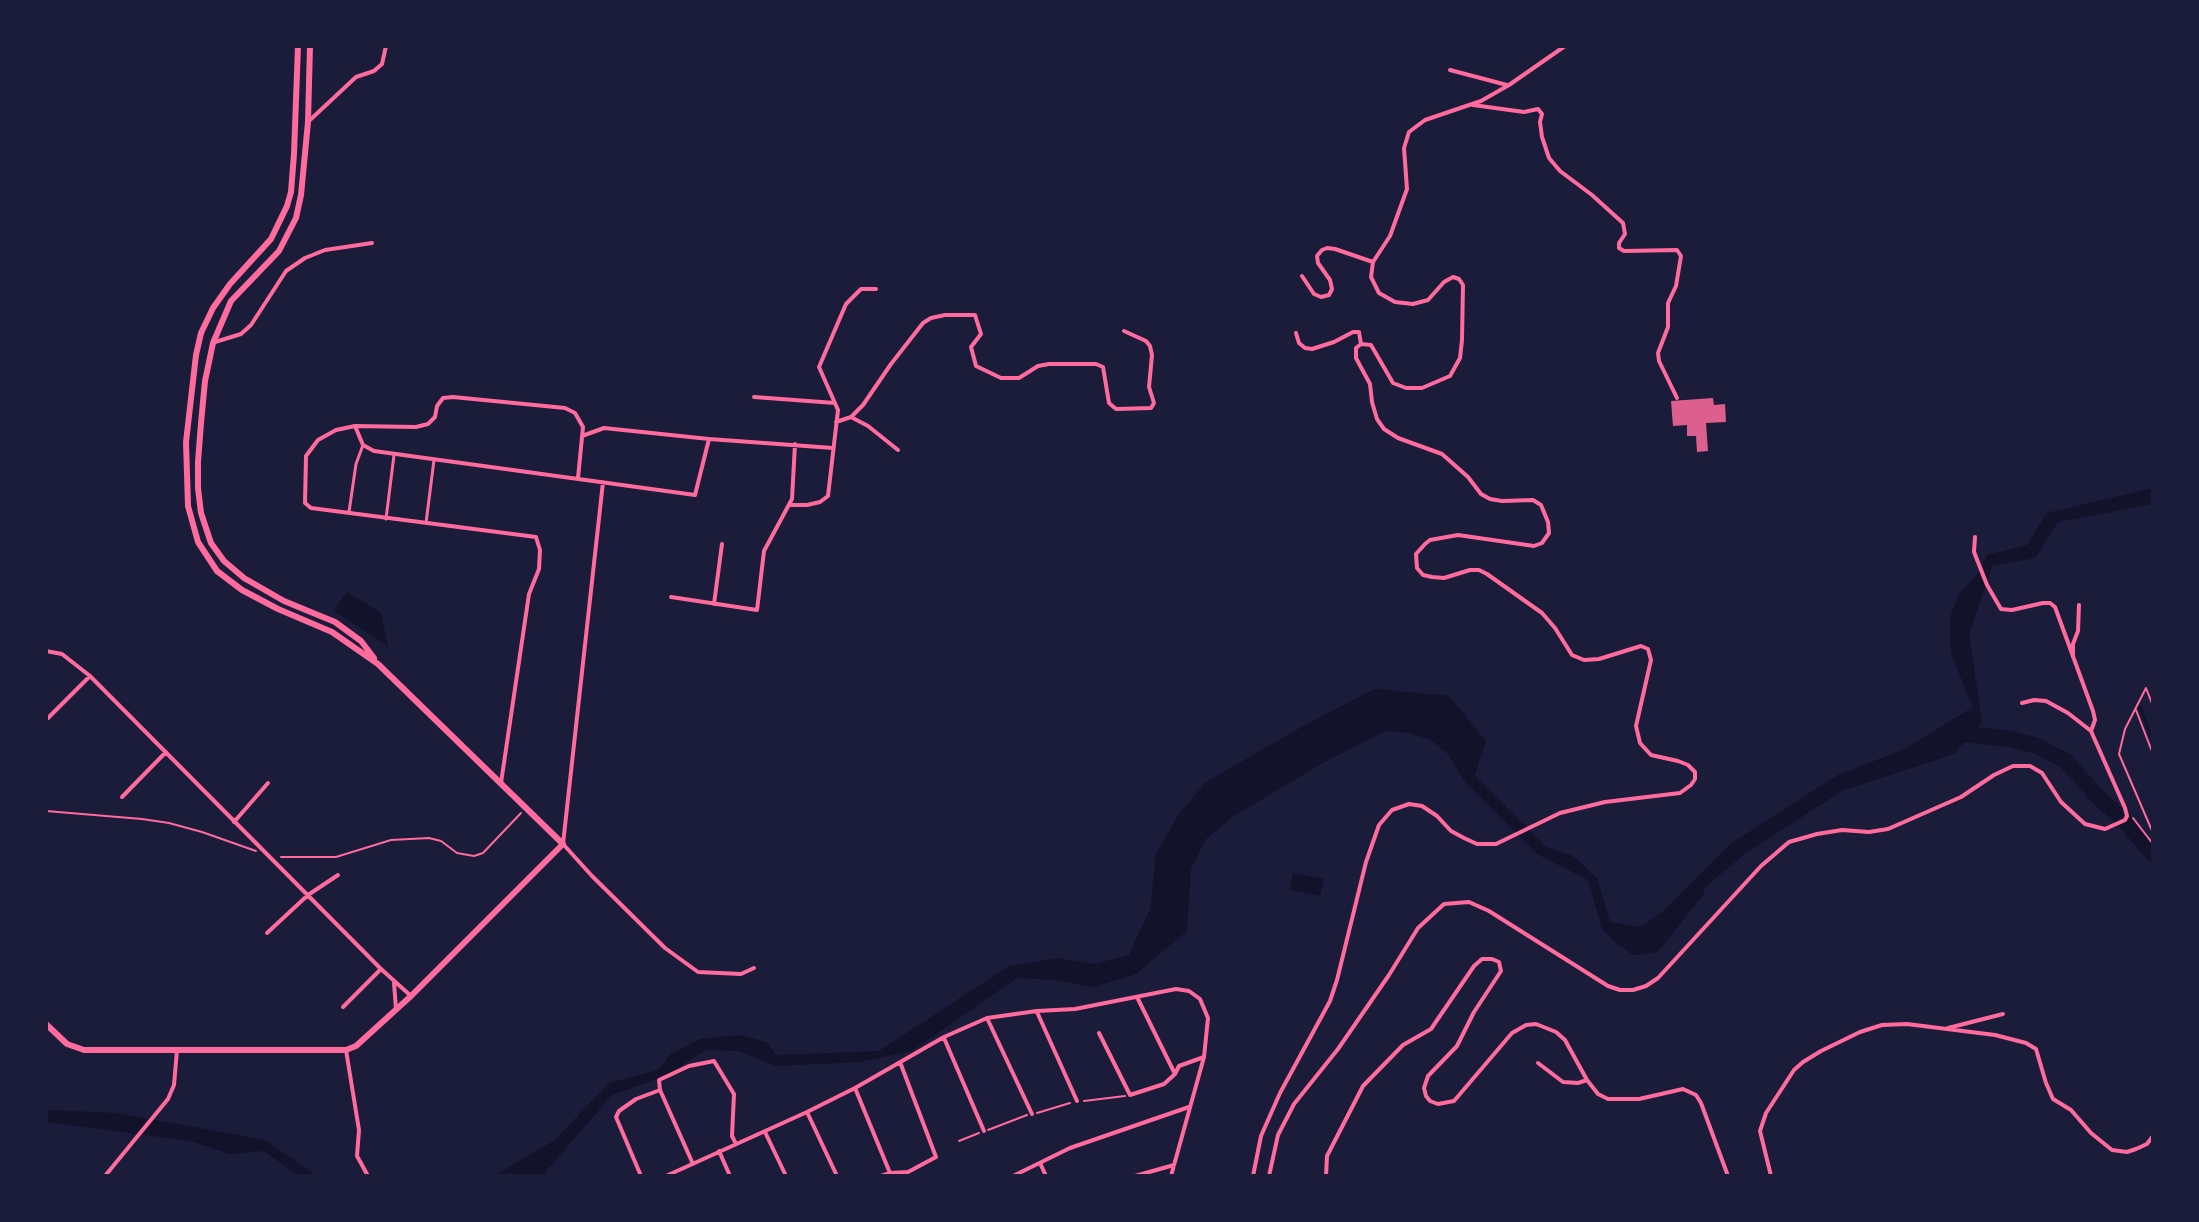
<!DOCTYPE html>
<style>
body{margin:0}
#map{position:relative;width:2199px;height:1222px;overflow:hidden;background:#1b1b3a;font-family:"Fira Sans",sans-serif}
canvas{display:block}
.frame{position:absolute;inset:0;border:48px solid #1b1b3a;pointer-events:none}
</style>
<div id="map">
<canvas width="2199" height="1222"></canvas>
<div class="frame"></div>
</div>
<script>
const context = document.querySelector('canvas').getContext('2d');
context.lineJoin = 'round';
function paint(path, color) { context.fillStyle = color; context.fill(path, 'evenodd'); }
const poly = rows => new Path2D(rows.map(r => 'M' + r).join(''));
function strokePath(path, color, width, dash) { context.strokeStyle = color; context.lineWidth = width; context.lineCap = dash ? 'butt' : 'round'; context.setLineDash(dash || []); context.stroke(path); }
paint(poly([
 [2153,488,2153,504,2058,522,2035,558,1992,566,1969,635,1982,722,1954,754,1842,791,1744,854,1644,941,1620,947,1602,929,1588,880,1537,854,1466,783,1447,753,1429,739,1409,733,1385,731,1319,765,1234,816,1207,838,1191,868,1187,931,1136,974,1094,987,1055,980,1017,978,912,1051,860,1062,775,1066,739,1051,705,1050,668,1075,612,1095,542,1176,494,1176,555,1140,609,1083,658,1070,671,1054,700,1039,740,1035,766,1042,776,1055,879,1051,1009,966,1057,958,1095,964,1129,955,1150,909,1156,854,1179,814,1206,782,1303,726,1375,689,1449,696,1486,741,1475,775,1546,847,1573,856,1597,878,1610,922,1640,927,1662,912,1730,844,1838,775,1905,749,1973,707,1951,654,1950,617,1959,594,1980,571,1987,555,2027,545,2047,513],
 [347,592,381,613,388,646,334,611],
 [1293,873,1324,879,1320,896,1290,890],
 [46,1110,116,1113,265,1140,317,1176,299,1176,264,1151,229,1154,191,1141,46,1122]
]), '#12122b');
strokePath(poly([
 [2140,707,2153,741]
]), '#12122b', 3);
strokePath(poly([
 [1964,734,2010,739,2037,746,2066,761,2100,799,2122,818,2153,854],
 [1615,931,1635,947,1653,945,1696,891]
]), '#12122b', 16);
paint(poly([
 [1713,398,1714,405,1725,404,1726,422,1706,423,1708,451,1697,452,1696,436,1687,436,1687,425,1673,426,1671,401]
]), '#dd5f8e');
strokePath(poly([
 [2153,706,2146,688,2125,729,2119,754,2153,833],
 [2136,710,2153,754],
 [46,811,142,819,169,823,202,832,256,851],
 [2133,818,2153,844],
 [281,857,336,857,391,840,429,838,441,841,457,853,474,856,483,853,521,813],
 [1084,1101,1125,1096],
 [1037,1113,1070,1103],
 [988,1130,1027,1115],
 [959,1141,979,1133]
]), '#ff6b9d', 2);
strokePath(poly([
 [349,512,356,464,363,445],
 [386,519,394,455],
 [426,523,434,460]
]), '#ff6b9d', 3);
strokePath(poly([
 [1450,70,1507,85],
 [1473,105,1524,112,1538,109,1542,114,1540,122,1542,137,1549,158,1560,171,1592,195,1623,223,1625,234,1619,243,1619,248,1624,251,1677,250,1681,256,1676,286,1668,303,1668,327,1658,353,1659,361,1677,398],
 [310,120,356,77,374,71,382,64,386,46],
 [1302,276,1314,294,1321,297,1329,295,1332,289,1330,280,1318,263,1317,256,1322,250,1327,248,1335,249,1373,262],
 [1296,333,1299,343,1305,348,1312,349,1334,342,1353,332,1359,332,1361,344],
 [215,342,241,334,251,325,286,271,305,258,325,250,372,243],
 [754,397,835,403],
 [851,417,868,426,898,450],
 [836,422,851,417,863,405,891,364,923,323,931,318,945,315,975,315,981,334,971,347,976,366,1001,378,1019,378,1038,366,1049,364,1096,364,1103,367,1109,403,1116,409,1151,408,1154,403,1149,387,1152,355,1150,346,1146,341,1124,331],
 [355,426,363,445,374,451,695,495,709,439],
 [582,436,604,428,709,439,833,448],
 [603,482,563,844,592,876,665,948,698,972,741,974,754,968],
 [789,505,807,505,820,502,828,496,838,410,819,367,846,304,861,289,876,289],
 [1975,537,1974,552,1987,585,2001,609,2012,610,2043,603,2050,603,2055,607,2093,711,2095,720,2091,731],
 [671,597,757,610,764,551,792,499,795,444],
 [714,604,722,544],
 [46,651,62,654,90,676,381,969,411,996],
 [2073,657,2073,644,2078,631,2079,605],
 [48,718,90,676],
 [501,783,529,594,539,569,540,550,536,537,311,508,305,503,306,456,318,440,336,430,355,426,416,427,428,424,435,417,437,406,443,398,453,397,565,408,575,413,583,427,578,478],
 [122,797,166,752],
 [234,822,268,783],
 [267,933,308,895,338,875],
 [394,983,396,1009],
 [1137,997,1175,1074],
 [343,1007,381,969],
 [1037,1012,1077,1101],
 [987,1018,1032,1114],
 [1948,1028,2003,1014],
 [1099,1033,1130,1095,1164,1084,1175,1074,1179,1066,1204,1057],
 [944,1038,984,1131],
 [346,1050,359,1130,357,1156,368,1176],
 [1538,1063,1563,1082,1578,1083,1587,1080],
 [855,1088,890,1173],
 [807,1112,837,1176],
 [765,1132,786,1176],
 [719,1151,730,1176],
 [1040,1163,1046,1176],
 [693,1164,660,1090,659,1080,689,1066,714,1061,734,1094,732,1136,735,1142],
 [105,1176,168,1099,174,1085,177,1050],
 [641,1176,616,1117,619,1111,636,1099,660,1090],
 [666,1176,807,1112,855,1088,944,1037,987,1018,1037,1011,1075,1009,1176,989,1189,991,1200,999,1208,1018,1204,1057,1171,1176],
 [881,1176,890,1173,908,1172,936,1157,900,1062],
 [1013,1176,1070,1148,1189,1107],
 [1135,1176,1174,1165],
 [1253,1176,1261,1136,1280,1093,1330,1001,1337,980,1366,862,1379,825,1392,810,1409,804,1422,806,1437,816,1451,831,1464,838,1477,844,1496,844,1560,813,1605,802,1680,793,1691,785,1695,779,1695,772,1688,765,1678,761,1651,755,1640,743,1636,726,1651,660,1648,649,1641,646,1599,659,1584,660,1572,655,1555,628,1542,613,1487,574,1479,570,1470,570,1444,578,1432,577,1423,575,1417,568,1416,554,1425,544,1430,540,1458,535,1534,546,1542,543,1549,533,1548,522,1541,505,1533,500,1502,501,1490,499,1481,494,1468,477,1442,454,1398,438,1384,429,1377,419,1372,402,1370,384,1356,358,1356,348,1361,344,1371,345,1393,383,1406,388,1422,388,1450,376,1460,358,1462,340,1463,285,1459,279,1453,277,1444,282,1428,300,1413,304,1395,302,1379,293,1371,277,1373,262,1390,236,1407,189,1404,148,1409,132,1425,120,1481,101,1509,85,1565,46],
 [1269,1176,1278,1135,1294,1104,1338,1049,1389,975,1418,928,1444,904,1469,902,1489,911,1608,986,1620,990,1633,990,1646,986,1658,978,1761,866,1789,842,1817,834,1842,830,1869,832,1888,829,1961,797,1994,775,2013,766,2030,766,2042,773,2061,802,2085,824,2105,829,2125,820,2127,816,2125,808,2091,731,2068,713,2046,701,2034,700,2022,703],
 [1326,1176,1327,1156,1363,1086,1403,1045,1431,1029,1474,966,1482,959,1492,959,1499,962,1501,971,1474,1012,1457,1046,1428,1076,1424,1088,1426,1096,1430,1101,1438,1104,1454,1101,1512,1033,1526,1025,1536,1024,1556,1032,1565,1040,1587,1080,1598,1094,1608,1099,1639,1099,1683,1089,1696,1095,1701,1103,1728,1176],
 [1771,1176,1760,1131,1766,1113,1794,1070,1803,1062,1821,1051,1860,1032,1882,1025,1907,1024,1995,1035,2026,1043,2036,1049,2046,1083,2053,1099,2071,1110,2091,1133,2112,1150,2127,1152,2136,1149,2147,1144,2153,1136]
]), '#ff6b9d', 4);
strokePath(poly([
 [310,46,308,122,301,195,296,218,279,251,231,301,213,343,205,381,201,423,198,462,198,488,201,513,211,543,224,561,244,578,284,601,335,622,361,641,374,658],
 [46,1024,67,1044,84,1050,346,1050,356,1046,411,996,563,844,378,664,332,632,278,609,242,590,217,571,198,542,188,506,186,442,196,355,201,333,213,308,230,284,271,239,287,206,291,192,294,154,298,46]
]), '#ff6b9d', 6);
</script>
